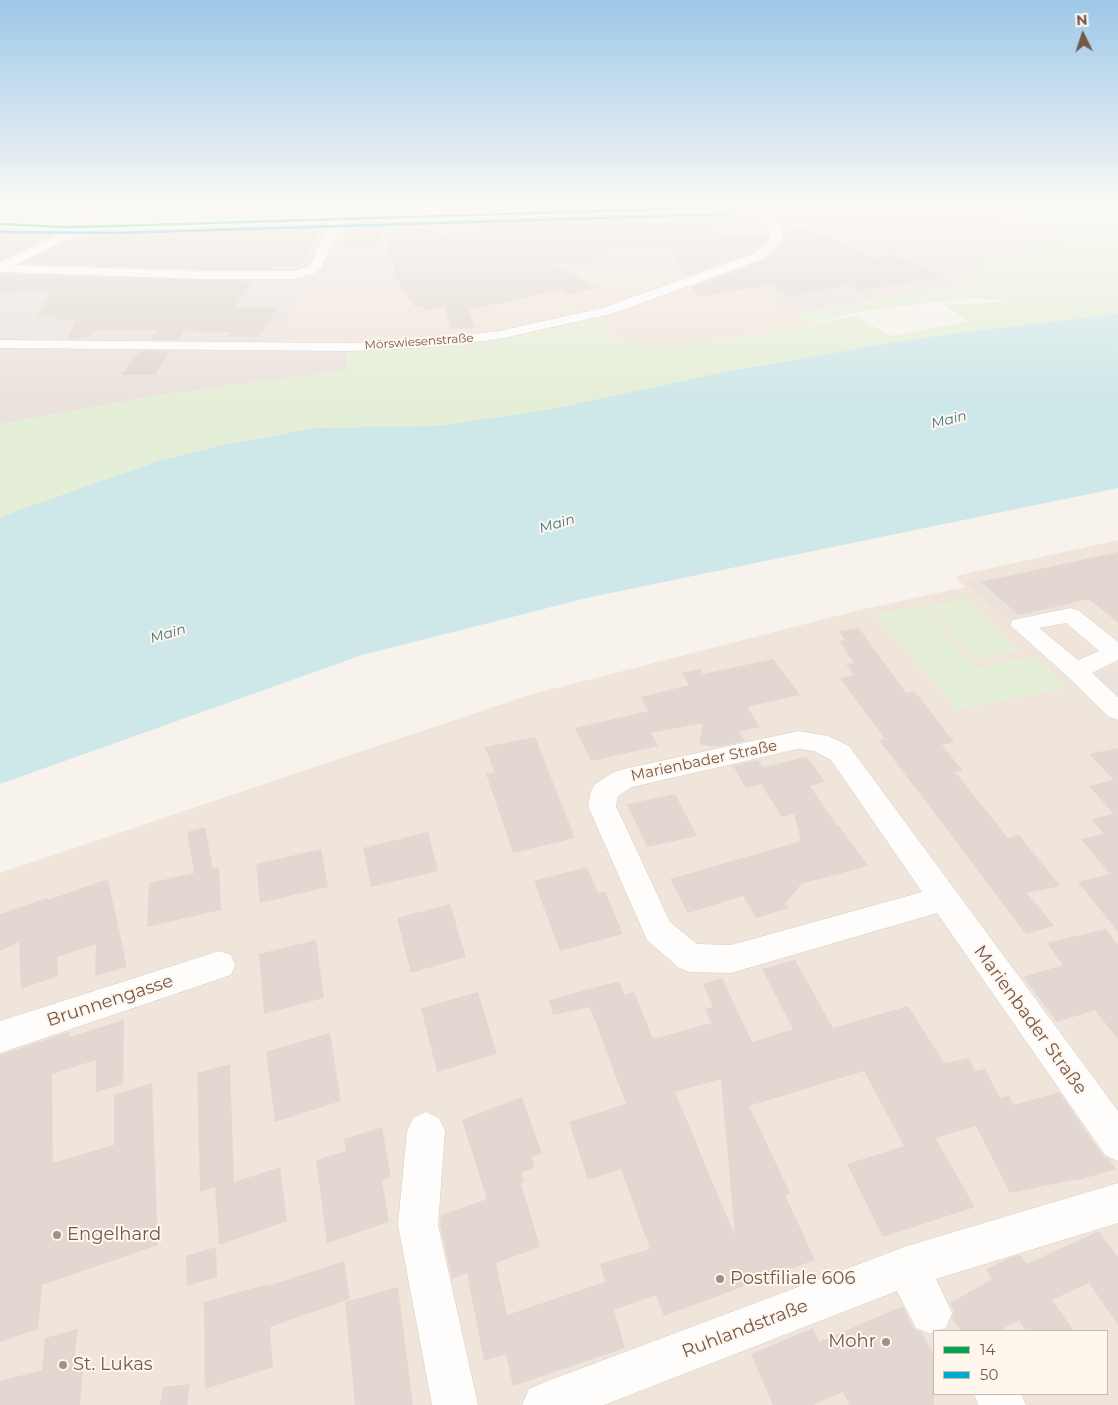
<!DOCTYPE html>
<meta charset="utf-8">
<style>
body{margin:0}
#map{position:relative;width:1118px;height:1405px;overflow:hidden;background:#f7f2ec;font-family:Montserrat,sans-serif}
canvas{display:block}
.legend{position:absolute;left:933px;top:1330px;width:175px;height:65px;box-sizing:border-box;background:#fff7ee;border:1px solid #c8b8ad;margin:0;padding:6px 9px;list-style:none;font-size:15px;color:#76594c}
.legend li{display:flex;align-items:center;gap:10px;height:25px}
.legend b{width:25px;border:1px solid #c8b8ad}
.north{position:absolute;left:1058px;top:10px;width:50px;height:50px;-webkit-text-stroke:4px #fff7ee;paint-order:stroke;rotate:356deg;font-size:14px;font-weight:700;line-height:20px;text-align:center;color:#76594c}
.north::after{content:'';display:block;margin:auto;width:18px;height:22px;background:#76594c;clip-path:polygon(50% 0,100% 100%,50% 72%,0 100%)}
</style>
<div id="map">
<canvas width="1118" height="1405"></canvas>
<ul class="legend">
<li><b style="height:6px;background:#00a651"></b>14</li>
<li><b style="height:6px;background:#00a9ce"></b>50</li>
</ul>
<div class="north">N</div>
</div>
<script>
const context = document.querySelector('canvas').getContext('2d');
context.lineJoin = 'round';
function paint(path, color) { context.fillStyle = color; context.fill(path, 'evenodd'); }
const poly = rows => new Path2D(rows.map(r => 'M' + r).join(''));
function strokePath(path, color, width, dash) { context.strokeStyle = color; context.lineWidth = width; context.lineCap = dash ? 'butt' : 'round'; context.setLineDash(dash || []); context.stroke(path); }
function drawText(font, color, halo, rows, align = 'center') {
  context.font = font + ' Montserrat,sans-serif'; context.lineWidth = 4; context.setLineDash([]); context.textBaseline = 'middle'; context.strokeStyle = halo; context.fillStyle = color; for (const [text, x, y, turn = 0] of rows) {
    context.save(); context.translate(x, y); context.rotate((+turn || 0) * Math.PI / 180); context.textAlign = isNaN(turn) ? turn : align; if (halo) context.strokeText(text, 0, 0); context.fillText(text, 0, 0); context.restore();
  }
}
paint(poly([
 [572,252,584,273,744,262,797,313,813,324,739,337,662,345,627,342,615,338,608,333,603,325,602,317,530,334,477,342,417,346,277,347,301,295,400,292,449,285],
 [1118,540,1118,1405,0,1405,0,873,529,695,860,610,965,587,955,576],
 [934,1331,1107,1331,1107,1394,934,1394]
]), '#f0e5da');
paint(poly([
 [165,207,201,210,396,211,397,219,763,207,964,207,1068,237,981,262,985,280,797,313,725,271,742,262,584,273,572,253,450,285,400,292,301,295,277,347,346,349,347,370,161,395,0,424,0,226,53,232,166,229,169,222,154,219,149,215,156,209],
 [1033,570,1076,605,1007,620,967,583],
 [1118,670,1118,698,1094,675]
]), '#ebe2dd');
paint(poly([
 [0,207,136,207,71,222,51,223,0,220],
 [1051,207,1118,207,1118,314,956,333,871,346,719,373,554,409,435,426,316,428,223,445,158,461,0,518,0,424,161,395,346,370,346,349,477,342,530,334,602,317,603,325,608,333,615,338,627,342,662,345,739,337,855,316,891,336,969,321,943,305,1005,302,1002,299,958,299,858,312,811,323,797,313,985,280,980,262,1067,237,1021,221,1019,216],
 [966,600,1018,651,975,659,925,607],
 [920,606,977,668,1034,656,1067,688,957,710,874,614]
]), '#e5eed7');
paint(poly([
 [1118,314,1118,488,591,597,362,655,0,784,0,518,14,512,158,461,223,445,316,428,435,426,553,409,719,373,871,346,956,333]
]), '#cee7e8');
paint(poly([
 [44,207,85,207,82,211,76,212,0,225,0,213,44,207]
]), '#cee7e8');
paint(poly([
 [665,215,667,218,707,217,720,236,769,234,767,241,752,252,685,276,667,246,604,248,611,261,554,264,597,288,566,295,559,290,469,310,475,328,450,329,445,307,424,310,422,306,415,307,393,274,395,258,386,258,390,231,435,229,434,234,480,232,476,223,550,221,548,218],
 [364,224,384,224,379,246,342,247,346,230],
 [321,226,299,266,275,266,272,269,201,269,22,263,77,236,93,238,95,235,188,233,190,230],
 [805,227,875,259,889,253,942,276,860,291,848,285,790,296,771,285,698,297,692,287,762,262,780,247,785,235,784,231],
 [0,230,31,231,57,234,0,260],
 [0,274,253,281,234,307,278,307,258,337,227,337,231,332,184,331,178,340,150,339,158,330,93,330,90,337,67,339,76,319,55,321,58,315,36,316,51,292,0,293],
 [140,351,170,351,155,375,121,375],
 [1118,552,1118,623,1089,599,1019,615,981,582],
 [859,628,906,693,915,692,954,742,942,745,963,771,955,772,1008,838,1019,835,1060,886,1027,893,1054,926,1026,934,879,740,885,739,840,678,854,675,846,664,854,663,839,641,845,640,839,631],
 [773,659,800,695,747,707,760,727,739,732,745,741,717,747,699,744,703,723,651,733,658,746,591,761,575,728,648,711,641,697,689,685,682,673,700,669,703,674],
 [535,737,575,838,513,853,486,774,494,772,485,747],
 [1118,748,1118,932,1078,882,1110,874,1081,839,1104,834,1091,819,1114,814,1089,786,1114,780,1089,754],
 [807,757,825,782,810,786,838,827,840,827,868,866,801,884,786,903,789,908,756,918,743,896,688,913,670,879,801,841,794,814,782,817,761,784,746,788,733,766,758,760,763,767],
 [675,794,697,836,647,847,627,804],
 [205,827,213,869,219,868,221,910,147,927,149,883,194,873,187,832],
 [428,832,438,871,371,887,363,848],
 [321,849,328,887,260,903,256,864],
 [587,867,598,893,605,891,623,934,560,951,534,881],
 [108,879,127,967,95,976,96,944,57,957,58,976,21,989,19,942,0,951,0,914,47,898,48,900],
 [450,904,466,957,411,973,397,918],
 [1106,929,1118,945,1118,1039,1095,1010,1057,1022,1023,977,1063,965,1047,943],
 [316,940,324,998,264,1014,259,954],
 [795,960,833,1028,908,1006,944,1063,969,1058,975,1071,985,1069,1000,1098,1009,1096,1014,1105,1059,1092,1103,1156,1109,1159,1116,1169,1079,1180,1078,1179,1010,1193,976,1126,935,1138,975,1207,883,1237,847,1164,904,1146,864,1071,749,1106,790,1193,785,1195,815,1260,664,1316,656,1295,614,1310,625,1348,513,1386,506,1354,484,1361,467,1273,452,1279,440,1225,441,1215,487,1199,462,1120,522,1097,542,1154,532,1157,535,1167,521,1173,524,1182,521,1183,540,1247,496,1263,507,1315,605,1282,600,1264,650,1249,621,1169,588,1180,569,1122,626,1104,590,1007,553,1015,549,1000,619,981,625,995,634,992,653,1039,711,1023,705,1009,713,1007,703,984,722,978,752,1042,793,1029,762,969],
 [721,1079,735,1236,675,1092],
 [478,992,497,1054,437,1072,421,1008],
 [124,1020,123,1084,96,1092,96,1060,52,1074,53,1163,114,1145,114,1095,152,1083,158,1245,42,1285,38,1329,0,1342,0,1055,69,1032,69,1037],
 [330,1033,341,1101,275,1122,266,1052],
 [230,1064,234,1182,280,1167,287,1221,219,1245,215,1187,200,1192,197,1073],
 [382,1127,391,1177,382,1180,389,1222,327,1243,316,1160,346,1151,344,1139],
 [1099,1231,1118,1257,1118,1325,1089,1283,1052,1300,1074,1331,1026,1331,1019,1320,999,1331,961,1331,952,1318,954,1312,950,1303,992,1279,986,1270,1006,1259,1020,1255,1027,1264],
 [216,1247,217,1277,187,1286,186,1256],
 [344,1261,350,1299,270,1327,273,1367,205,1389,204,1302,268,1284,268,1286],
 [398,1287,413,1405,355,1405,345,1302],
 [903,1306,914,1329,922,1333,934,1355,934,1405,849,1405,843,1392,813,1405,773,1405,751,1354,813,1328,819,1342],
 [78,1329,74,1361,84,1358,80,1405,0,1405,0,1381,42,1370,45,1338],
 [190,1384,187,1405,160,1405,163,1387]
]), '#e2d8d1');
const street = poly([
 [750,207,761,207,778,223,783,234,778,246,761,260,611,314,499,339,433,347,350,351,0,348,0,340,350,343,433,339,499,331,602,308,753,254,769,242,771,234,769,226,750,207],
 [337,216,343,219,321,268,314,274,294,279,201,279,0,272,0,262,84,224,88,225,90,227,88,229,14,265,201,271,294,271,310,266,331,219,337,216],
 [1070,608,1078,610,1118,642,1118,660,1092,673,1118,697,1118,720,1109,717,1067,676,1010,625,1013,620,1070,608],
 [1066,623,1099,651,1078,660,1039,628,1066,623],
 [798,731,828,736,849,746,1118,1111,1118,1161,1105,1155,937,913,731,973,690,972,679,968,647,940,588,806,591,791,595,784,614,772,624,769,798,731],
 [798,749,814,751,831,760,922,892,731,945,697,944,670,922,616,806,618,796,632,787,798,749],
 [219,951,231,955,235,965,231,975,0,1053,0,1021,219,951],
 [426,1112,439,1118,445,1131,438,1225,478,1405,432,1405,398,1225,407,1131,413,1118,426,1112],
 [1118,1183,1118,1223,936,1279,952,1313,946,1328,934,1331,931,1334,916,1328,897,1291,604,1405,522,1405,529,1389,545,1382,907,1246,1118,1183],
 [974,1394,1021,1394,1026,1405,978,1405,974,1394]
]);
const secondary = poly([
 [630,207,736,207,730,211,116,230,63,231,0,228,0,220,63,223,116,222,630,207]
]);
strokePath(street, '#d6cec8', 1);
strokePath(secondary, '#d7cec8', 1);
paint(street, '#fefdfc');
paint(secondary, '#fefdfc');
strokePath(poly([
 [0,224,63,227,116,226,730,207]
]), '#00a651', 2.5);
strokePath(poly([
 [0,232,116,233,730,214]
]), '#00a9ce', 2.5);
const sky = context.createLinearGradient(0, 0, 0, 403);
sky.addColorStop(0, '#9dc8e8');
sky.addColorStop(0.51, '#fbf9f6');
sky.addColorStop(1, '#fbf9f600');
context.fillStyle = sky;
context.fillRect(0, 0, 1118, 403);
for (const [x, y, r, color] of [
 [57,1235,5,"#a38f84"],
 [720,1279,5,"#a38f84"],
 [886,1342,5,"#a38f84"],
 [63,1365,5,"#a38f84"]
]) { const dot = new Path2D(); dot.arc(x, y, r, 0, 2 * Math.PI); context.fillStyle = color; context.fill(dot); strokePath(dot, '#fff7ee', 2); }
drawText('12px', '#76594c', '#fff7ee', [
 ["Mörswiesenstraße",419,342,-4]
]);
drawText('italic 14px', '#437a81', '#fff7ee', [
 ["Main",949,420,-14],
 ["Main",557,524,-16],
 ["Main",168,634,-16]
]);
drawText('15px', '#76594c', '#fff7ee', [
 ["Marienbader Straße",704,761,-12]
]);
drawText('18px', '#76594c', '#fff7ee', [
 ["Brunnengasse",110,1001,-18],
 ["Marienbader Straße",1030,1020,54],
 ["Ruhlandstraße",745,1329,-21]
]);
drawText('18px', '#76594c', '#fff7ee', [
 ["Engelhard",67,1235],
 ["Postfiliale 606",730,1279],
 ["Mohr",876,1342,"right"],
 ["St. Lukas",73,1365]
], 'left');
</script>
